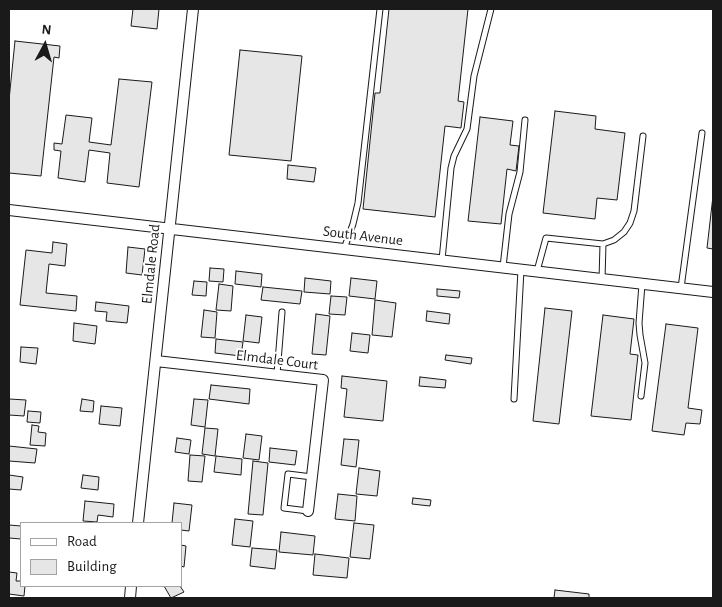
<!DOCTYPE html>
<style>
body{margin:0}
#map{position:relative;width:722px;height:607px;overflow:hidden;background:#fff;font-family:"Alegreya Sans",sans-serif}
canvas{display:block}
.frame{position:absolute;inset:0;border:10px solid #1a1a1a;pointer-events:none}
.legend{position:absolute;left:20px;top:522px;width:162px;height:65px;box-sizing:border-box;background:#fff;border:1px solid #a3a3a3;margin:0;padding:6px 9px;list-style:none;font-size:15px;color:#1a1a1a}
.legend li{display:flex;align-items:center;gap:10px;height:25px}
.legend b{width:25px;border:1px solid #a3a3a3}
.north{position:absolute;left:20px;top:20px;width:50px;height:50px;-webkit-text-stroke:4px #fff;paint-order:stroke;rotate:6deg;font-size:14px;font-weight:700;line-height:20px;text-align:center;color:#1a1a1a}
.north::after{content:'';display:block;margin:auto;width:18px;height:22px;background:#1a1a1a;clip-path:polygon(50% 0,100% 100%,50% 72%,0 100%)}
</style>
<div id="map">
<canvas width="722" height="607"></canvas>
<div class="frame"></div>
<ul class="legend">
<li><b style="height:6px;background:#fff"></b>Road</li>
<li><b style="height:14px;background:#e6e6e6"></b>Building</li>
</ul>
<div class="north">N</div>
</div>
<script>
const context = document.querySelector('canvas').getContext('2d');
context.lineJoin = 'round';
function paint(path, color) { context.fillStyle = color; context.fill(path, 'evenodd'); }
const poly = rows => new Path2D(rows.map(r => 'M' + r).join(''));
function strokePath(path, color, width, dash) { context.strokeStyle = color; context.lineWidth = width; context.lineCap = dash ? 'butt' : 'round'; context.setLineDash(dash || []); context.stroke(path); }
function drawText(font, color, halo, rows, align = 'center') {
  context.font = font + ' "Alegreya Sans",sans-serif'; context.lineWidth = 4; context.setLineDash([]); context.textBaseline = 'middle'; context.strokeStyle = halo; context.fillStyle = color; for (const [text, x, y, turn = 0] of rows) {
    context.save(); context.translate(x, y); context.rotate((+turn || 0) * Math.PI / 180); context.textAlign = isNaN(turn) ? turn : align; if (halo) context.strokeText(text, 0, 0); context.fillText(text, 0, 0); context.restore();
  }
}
const building = poly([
 [133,9,159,9,157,29,131,26,133,9],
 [389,9,468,9,458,101,464,102,461,128,445,126,435,217,363,209,375,93,380,93,389,9],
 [15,41,60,46,59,58,54,57,41,176,9,173,9,100,15,41],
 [240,50,302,56,291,161,229,155,240,50],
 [119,79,152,82,139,187,107,183,110,153,89,150,85,182,58,178,61,151,54,150,54,143,62,144,66,115,92,118,89,142,111,145,119,79],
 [555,111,596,116,595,129,625,133,617,200,597,198,595,219,543,213,555,111],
 [480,117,513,121,510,145,519,146,516,171,507,169,501,224,468,221,480,117],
 [288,165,316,168,314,182,287,179,288,165],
 [713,196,713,249,707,248,713,196],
 [53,242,67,244,65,266,49,264,46,293,77,296,76,311,20,305,26,250,52,253,53,242],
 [128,247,145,249,142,275,126,273,128,247],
 [210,268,224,269,223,282,209,281,210,268],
 [236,271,262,274,261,287,235,284,236,271],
 [305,278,331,281,330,294,304,292,305,278],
 [351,278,377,281,375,299,349,296,351,278],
 [194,281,207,282,206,296,192,295,194,281],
 [219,284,233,286,231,311,216,310,219,284],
 [263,287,302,291,300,304,261,300,263,287],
 [437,289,460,291,459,298,437,296,437,289],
 [331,296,347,297,345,315,329,314,331,296],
 [375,300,396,303,392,337,372,335,375,300],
 [96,302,129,306,127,323,106,321,107,312,95,311,96,302],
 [545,308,572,311,559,424,533,421,545,308],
 [204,310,217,312,215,338,201,337,204,310],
 [427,311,450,314,449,324,426,321,427,311],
 [316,314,330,316,326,355,312,354,316,314],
 [246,315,262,317,259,343,243,341,246,315],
 [603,315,634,319,630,354,638,355,631,420,591,416,603,315],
 [74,323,97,326,95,344,73,341,74,323],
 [666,324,698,328,688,408,702,410,700,424,686,423,684,435,652,431,666,324],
 [352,333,370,335,368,353,350,351,352,333],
 [216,339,243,342,241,356,215,353,216,339],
 [21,347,38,348,36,364,20,362,21,347],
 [446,355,472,358,471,364,445,360,446,355],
 [342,376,387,381,383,421,344,417,347,389,341,388,342,376],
 [420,377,446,380,445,388,419,386,420,377],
 [211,385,250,389,249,404,209,399,211,385],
 [9,399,26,400,24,416,9,415,9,399],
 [82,399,94,401,93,412,80,411,82,399],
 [194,399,208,400,205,427,191,425,194,399],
 [101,406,122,408,120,426,99,424,101,406],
 [28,411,41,412,40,423,27,422,28,411],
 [32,425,39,426,38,432,46,433,45,446,30,445,32,425],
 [205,428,218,429,215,456,202,454,205,428],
 [246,434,262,436,259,460,243,458,246,434],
 [177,438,191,440,189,454,175,452,177,438],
 [344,439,359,440,356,467,341,465,344,439],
 [9,446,37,449,35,463,9,461,9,446],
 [270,448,297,451,295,465,269,462,270,448],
 [190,455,205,456,202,482,188,481,190,455],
 [216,456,242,459,241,475,214,472,216,456],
 [253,461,268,463,263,515,248,514,253,461],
 [359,468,380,471,377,496,356,494,359,468],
 [9,475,23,477,21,490,9,489,9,475],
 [83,475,99,477,98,490,81,488,83,475],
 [338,494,357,496,355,521,335,519,338,494],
 [413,498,431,500,430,506,412,504,413,498],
 [85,501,114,504,113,517,98,515,97,522,83,521,85,501],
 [174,503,192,505,189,531,181,530,181,523,172,523,174,503],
 [235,519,253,521,250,547,232,545,235,519],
 [354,523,374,525,370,559,350,557,354,523],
 [9,525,21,526,21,539,9,538,9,525],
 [281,532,315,536,313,555,279,552,281,532],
 [181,545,186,546,184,567,181,566,181,545],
 [252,548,277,550,275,569,250,566,252,548],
 [315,554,349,558,347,578,313,575,315,554],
 [9,572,17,573,16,581,21,581,21,586,25,586,24,596,9,594,9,572],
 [164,586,180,586,184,592,171,598,164,586],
 [555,590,589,594,589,598,554,598,555,590]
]);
paint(building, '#e6e6e6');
strokePath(building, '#1a1a1a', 1);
const lane = poly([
 [603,244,614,240,624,232,630,223,634,211,643,136],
 [344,249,353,224,358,203,380,9],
 [442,260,451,168,454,156,467,129,474,76,491,9],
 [503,267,509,214,520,172,525,120],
 [537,271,546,238,603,244,602,279],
 [681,288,702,133],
 [277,374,282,312],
 [641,396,645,363,640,335,639,323,642,284],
 [514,399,521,270],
 [308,511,284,508,288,474,312,477]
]);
const street = poly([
 [9,210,713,292],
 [156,361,323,380,308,511],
 [138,523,193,9],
 [130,598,131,586]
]);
strokePath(lane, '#1a1a1a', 7);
strokePath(street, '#1a1a1a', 12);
strokePath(lane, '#fff', 5);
strokePath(street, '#fff', 10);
drawText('15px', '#1a1a1a', '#fff', [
 ["South Avenue",363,236,7],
 ["Elmdale Road",151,264,-84],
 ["Elmdale Court",277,360,7]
]);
</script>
